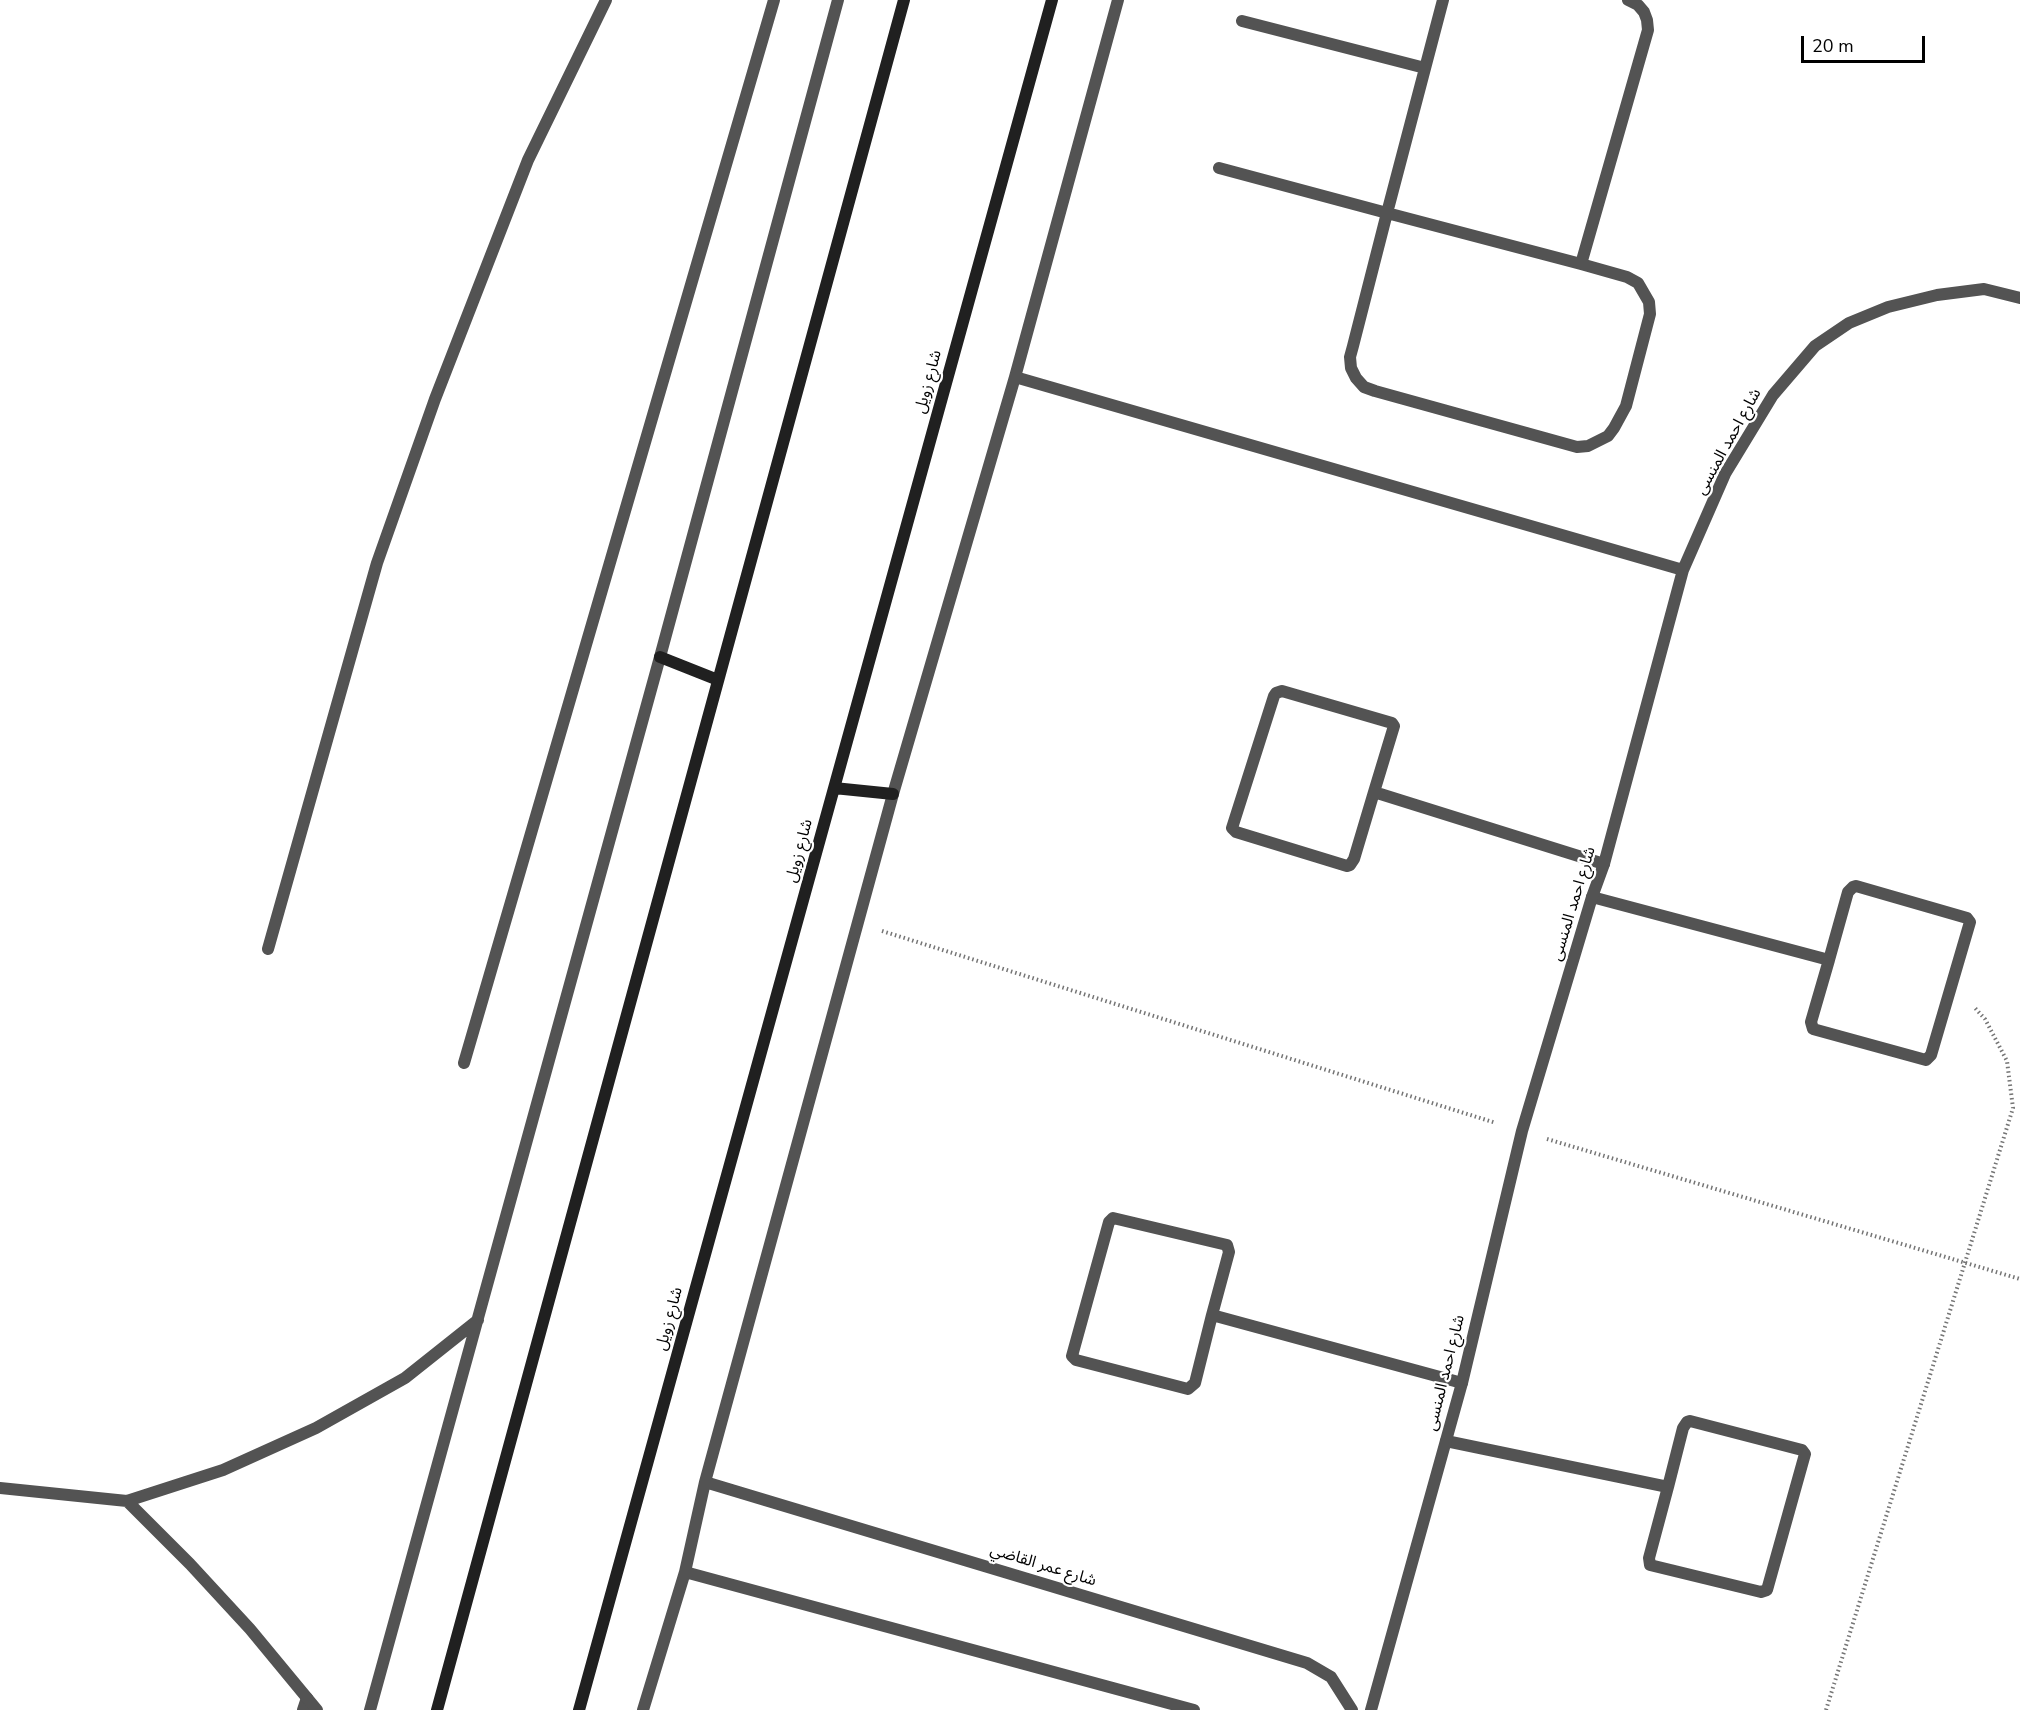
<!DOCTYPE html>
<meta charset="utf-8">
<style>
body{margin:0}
#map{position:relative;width:2020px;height:1710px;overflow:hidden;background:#fff;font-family:"Nunito Sans",sans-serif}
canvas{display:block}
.scale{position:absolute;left:1801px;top:36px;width:124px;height:27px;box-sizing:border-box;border:3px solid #000;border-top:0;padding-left:8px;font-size:18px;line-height:21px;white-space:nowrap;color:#000;-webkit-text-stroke:4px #fff;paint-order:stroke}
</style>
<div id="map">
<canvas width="2020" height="1710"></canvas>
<div class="scale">20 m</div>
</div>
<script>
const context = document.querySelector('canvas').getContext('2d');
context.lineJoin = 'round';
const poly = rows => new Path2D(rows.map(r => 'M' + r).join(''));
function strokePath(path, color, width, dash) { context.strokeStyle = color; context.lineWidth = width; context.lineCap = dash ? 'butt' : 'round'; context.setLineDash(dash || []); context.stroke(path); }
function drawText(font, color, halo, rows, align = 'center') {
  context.font = font + ' "Nunito Sans","Noto Sans Arabic",sans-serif'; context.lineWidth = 4.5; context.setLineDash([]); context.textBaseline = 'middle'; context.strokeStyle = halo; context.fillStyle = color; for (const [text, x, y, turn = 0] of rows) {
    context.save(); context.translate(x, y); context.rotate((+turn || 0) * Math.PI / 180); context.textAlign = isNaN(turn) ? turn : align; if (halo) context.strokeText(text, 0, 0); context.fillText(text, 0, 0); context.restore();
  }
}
strokePath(poly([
 [882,931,1496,1123],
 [1547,1139,2020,1279],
 [1826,1710,2013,1108,2007,1061,1985,1019,1975,1008]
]), '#757575', 4, [1.5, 3]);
strokePath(poly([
 [1242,21,1425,68],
 [1219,168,1387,213,1581,264,1627,277,1638,283,1649,302,1650,314,1626,406,1614,428,1608,436,1588,446,1577,447,1375,391,1364,387,1356,378,1351,368,1350,357,1353,346,1387,213,1443,0],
 [1581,264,1648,30,1647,20,1644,12,1638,5,1628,0],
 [1374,792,1354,859,1350,865,1347,866,1236,832,1232,828,1274,696,1276,693,1282,691,1392,723,1394,726,1374,792,1604,864],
 [1592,897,1829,960,1848,892,1853,887,1856,886,1967,918,1970,922,1931,1055,1926,1060,1813,1029,1811,1022,1829,960],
 [268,949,377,563,435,399,528,160,606,0],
 [464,1063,774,0],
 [1212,1315,1229,1252,1227,1245,1113,1218,1109,1222,1072,1356,1076,1360,1188,1389,1195,1383,1212,1315,1462,1383],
 [1446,1441,1668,1487,1683,1428,1687,1422,1690,1421,1802,1450,1805,1454,1767,1590,1761,1592,1650,1565,1649,1558,1668,1487],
 [303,1710,307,1698]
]), '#535353', 12);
strokePath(poly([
 [1015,377,1683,570],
 [705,1482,1307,1663,1331,1677,1352,1710],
 [0,1488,127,1501,223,1470,316,1428,405,1378,478,1320],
 [127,1501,190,1564,250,1629,317,1710],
 [685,1572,1194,1710],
 [370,1710,660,657,838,0],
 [643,1710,685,1572,705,1482,893,794,1015,377,1118,0],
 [1371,1710,1462,1383,1522,1131,1592,897,1604,864,1683,570,1725,474,1773,395,1815,346,1849,323,1888,307,1937,295,1984,289,2020,298]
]), '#535353', 12);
strokePath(poly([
 [660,657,718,680],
 [834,788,893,794],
 [437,1710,904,0],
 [579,1710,1052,0]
]), '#202020', 12);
drawText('16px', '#000', '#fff', [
 ["شارع زويل",929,382,-75],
 ["شارع احمد المنسى",1729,442,-61],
 ["شارع زويل",800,851,-75],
 ["شارع احمد المنسى",1574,904,-73],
 ["شارع زويل",670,1319,-75],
 ["شارع احمد المنسى",1446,1373,-76],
 ["شارع عمر القاضي",1043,1566,17]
]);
</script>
